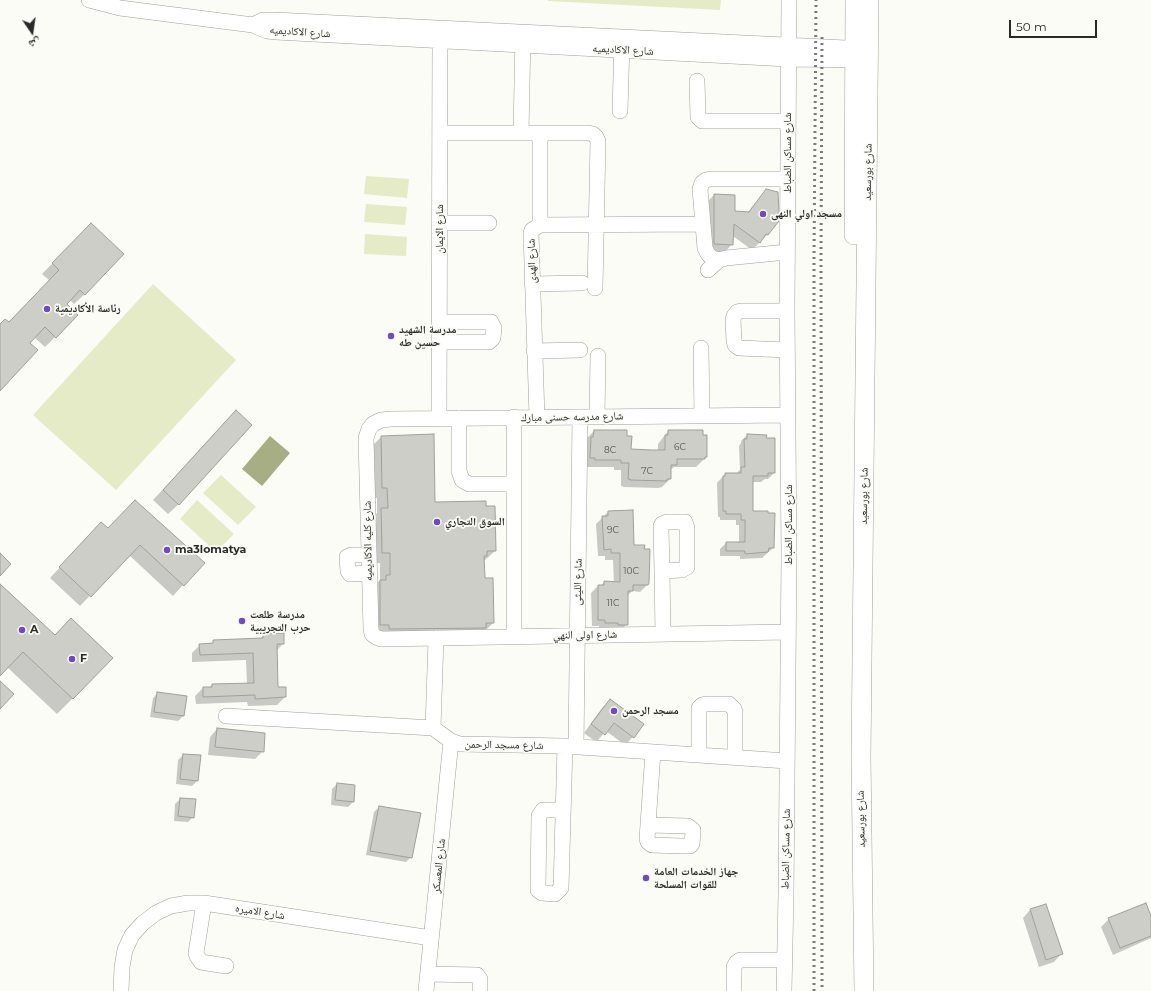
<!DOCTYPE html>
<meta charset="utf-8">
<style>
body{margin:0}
#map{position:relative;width:1151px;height:991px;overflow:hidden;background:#fbfcf6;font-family:Montserrat,"Noto Naskh Arabic",sans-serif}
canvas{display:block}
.north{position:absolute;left:12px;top:12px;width:40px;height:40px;-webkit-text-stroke:3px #fbfcf6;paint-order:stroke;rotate:167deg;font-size:11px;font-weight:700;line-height:16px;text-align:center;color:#2a2b29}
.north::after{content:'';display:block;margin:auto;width:14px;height:18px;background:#2a2b29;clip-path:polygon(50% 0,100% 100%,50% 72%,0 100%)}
.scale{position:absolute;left:1009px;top:20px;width:88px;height:18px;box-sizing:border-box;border:2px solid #2a2b29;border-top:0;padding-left:5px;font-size:12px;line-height:14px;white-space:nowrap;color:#2a2b29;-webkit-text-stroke:3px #fbfcf6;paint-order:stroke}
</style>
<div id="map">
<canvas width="1151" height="991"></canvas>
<div class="north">ش</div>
<div class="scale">50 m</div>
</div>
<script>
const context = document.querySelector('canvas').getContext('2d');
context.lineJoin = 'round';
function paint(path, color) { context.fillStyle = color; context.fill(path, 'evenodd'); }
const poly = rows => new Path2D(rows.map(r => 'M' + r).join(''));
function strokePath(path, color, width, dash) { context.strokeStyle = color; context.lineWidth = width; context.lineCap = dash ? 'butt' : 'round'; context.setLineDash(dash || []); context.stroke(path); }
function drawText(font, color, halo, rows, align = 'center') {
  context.font = font + ' Montserrat,"Noto Naskh Arabic",sans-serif'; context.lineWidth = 3.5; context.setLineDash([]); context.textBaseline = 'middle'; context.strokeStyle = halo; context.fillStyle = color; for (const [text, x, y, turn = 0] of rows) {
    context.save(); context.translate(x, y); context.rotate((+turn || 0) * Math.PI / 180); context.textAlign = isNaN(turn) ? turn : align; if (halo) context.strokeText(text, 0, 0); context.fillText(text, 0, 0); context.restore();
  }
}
paint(poly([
 [548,0,721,0,720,10,548,1],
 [366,176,409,179,407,198,364,194],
 [366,204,407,207,405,225,364,222],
 [365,234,407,237,406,256,364,254],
 [153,284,236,360,116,490,33,415],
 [221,475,256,507,238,525,203,493],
 [197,500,234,534,216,552,180,519]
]), '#e4ebc6');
paint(poly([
 [270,436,290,453,262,486,242,469]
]), '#a8ae84');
paint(poly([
 [766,190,775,217,777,221,767,235,752,250,733,236,732,244,725,252,706,252,706,203,714,195,734,196,734,212,747,213],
 [81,234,85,294,74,304,70,300,66,304,55,337,45,347,34,337,29,343,0,390,0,326,8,323,49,280,42,274],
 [236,411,179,504,168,514,153,500],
 [594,431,626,437,630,450,658,451,658,444,668,431,706,457,696,467,674,467,670,470,670,479,662,487,658,488,623,487,623,486,621,486,621,470,614,470,614,467,587,467,587,465,583,465,586,439],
 [747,435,765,439,774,473,768,479,765,479,761,482,752,482,752,512,773,548,762,558,740,559,740,556,720,556,720,549,726,543,739,543,739,525,736,525,736,520,720,520,720,517,718,517,717,483,725,474,735,474,740,470,739,446,741,443,741,441],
 [382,436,434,503,494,507,495,551,484,561,484,579,493,623,483,633,378,635,370,591,380,580,380,563,372,563,371,519,377,513,377,498,372,498,371,447],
 [135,502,183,585,173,596,129,555,80,606,50,578,91,534,108,529],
 [608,512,634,546,647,585,640,592,632,591,627,596,627,624,620,631,599,629,599,626,592,626,591,593,598,586,601,586,604,582,614,583,613,560,605,560,605,556,598,556,596,524],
 [0,586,73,698,57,714,7,667,0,674],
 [264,635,283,644,276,651,277,688,285,697,277,705,248,706,247,702,196,704,195,696,203,688,209,688,212,685,247,684,246,660,192,662,192,653,200,645,211,645,214,641,259,640],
 [158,693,186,697,183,716,178,721,150,717,153,698],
 [610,700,633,737,625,745,606,731,596,742,584,733,602,708],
 [217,729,263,751,255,759,208,755,210,737],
 [183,755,197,781,192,786,176,784,178,760],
 [337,784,353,802,348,807,331,805,332,789],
 [180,799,193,817,188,822,174,821,175,804],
 [379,807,411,857,406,862,366,855,374,812],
 [1045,905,1061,954,1054,962,1039,967,1023,918,1030,910],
 [1109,919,1151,919,1151,938,1113,955,1101,927]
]), '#0003');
const building = poly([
 [766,189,778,192,779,213,776,217,779,221,768,235,766,234,760,243,734,224,733,245,714,244,714,194,735,195,735,211,749,212,766,189],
 [91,223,124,254,85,295,80,290,67,304,78,315,56,338,45,327,30,343,38,350,0,391,0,324,5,319,9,322,59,270,52,263,91,223],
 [236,410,252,425,179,505,163,490,236,410],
 [594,430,627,430,627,436,632,436,631,449,652,450,665,450,665,435,668,435,668,430,703,430,703,435,707,435,707,457,705,457,705,459,677,459,677,465,671,465,671,479,667,479,667,481,630,480,630,479,628,479,629,463,621,463,621,460,595,460,595,458,590,458,591,437,593,437,594,430],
 [434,434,435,502,486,501,486,506,495,506,496,551,487,551,487,556,484,556,485,578,493,578,494,623,486,623,486,628,389,629,389,625,380,625,380,580,386,580,386,575,390,575,390,553,382,553,381,508,388,508,387,488,382,488,381,436,434,434],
 [747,434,767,435,766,438,775,438,775,473,768,473,768,476,753,476,753,511,768,511,768,513,775,513,774,548,769,548,768,552,745,554,745,551,726,551,726,542,745,542,745,520,741,520,741,514,726,514,726,511,723,511,723,476,725,476,725,473,741,473,741,467,745,467,744,439,747,439,747,434],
 [135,500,205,563,184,586,140,545,91,597,59,567,101,522,108,528,135,500],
 [633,510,634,545,645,545,644,549,650,549,649,583,648,585,633,585,633,591,628,591,628,625,618,625,618,623,605,623,605,620,598,620,598,585,604,585,604,581,620,582,620,553,611,553,611,549,604,550,602,516,608,516,608,511,633,510],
 [0,553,11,564,0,576,0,553],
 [0,584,55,635,71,618,113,658,73,699,23,652,0,676,0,584],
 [284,633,284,644,277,644,278,687,286,687,286,697,255,699,255,695,203,697,203,687,212,687,212,684,254,683,253,653,200,655,199,644,213,643,213,640,263,638,263,634,284,633],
 [0,681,14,694,0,709,0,681],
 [157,692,187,696,184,716,154,712,157,692],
 [610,699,644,724,634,738,614,723,605,735,591,724,610,699],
 [217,728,265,733,264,752,215,747,217,728],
 [183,754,201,755,198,781,180,779,183,754],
 [337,783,355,785,354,802,335,800,337,783],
 [180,798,196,799,194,818,178,816,180,798],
 [379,806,421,813,412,858,370,851,379,806],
 [1146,903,1151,916,1151,936,1120,948,1108,918,1146,903],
 [1046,904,1063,954,1046,960,1030,909,1046,904]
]);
paint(building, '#cdcec8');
strokePath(building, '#9fa09a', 1);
const minor = poly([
 [89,0,120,8,253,25,267,31,276,32,788,59,864,60],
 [253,25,263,20,274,20,866,49],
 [697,81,698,117,702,121,788,121],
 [620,111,622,42],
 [440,133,588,133,593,134,596,137,598,141,595,288],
 [521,133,523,35],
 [540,133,540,225],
 [440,223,489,223],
 [719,260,712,258,708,254,705,248,700,189,702,183,706,180,711,179,788,179],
 [708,270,719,260,726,258,787,252],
 [532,284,582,283],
 [787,311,741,311,737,312,734,316,733,320,734,340,735,345,739,348,787,350],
 [440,342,489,342,493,338,494,328,491,322,440,322],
 [701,348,702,415],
 [534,351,580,350],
 [788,415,391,419,381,420,373,424,369,429,366,438,371,629,372,634,376,637,381,639,788,632],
 [597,416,598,356],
 [514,417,514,637],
 [537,417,531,233,532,230,540,225,703,224],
 [439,418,440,41],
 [459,418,459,471,462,480,469,484,514,484],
 [369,555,351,555,347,557,347,559,348,571,350,574,369,573],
 [662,571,682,570,687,567,687,528,685,522,667,522,662,524,661,526,661,529,662,571,663,634],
 [226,716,433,728,451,741,460,744,565,746,787,761],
 [433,728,436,638],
 [576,747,580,417],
 [699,755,699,708,702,705,706,704,729,704,734,709,735,712,735,757],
 [563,810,543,810,539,816,538,888,538,890,542,893,555,894,561,888,565,746],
 [648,825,688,826,693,830,693,832,692,844,690,846,681,846,652,845,648,842,647,839,653,752],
 [204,903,196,953,197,956,201,962,226,966],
 [428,974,477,975,480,979,480,991],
 [121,991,122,967,125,950,132,935,143,923,156,913,171,906,188,903,204,903,431,938],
 [426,991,451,741],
 [734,991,734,967,736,963,740,960,785,960],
 [784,991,786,894,789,557,787,311,789,0]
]);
const major = poly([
 [854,235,855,0],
 [864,991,861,756,869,0]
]);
strokePath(minor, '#9fa09a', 16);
strokePath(major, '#9fa09a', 20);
strokePath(minor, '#fff', 15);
strokePath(major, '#fff', 19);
strokePath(poly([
 [822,37,821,259,822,991],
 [814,991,814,260,816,0]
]), '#7a7b77', 3, [2, 4]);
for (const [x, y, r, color] of [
 [763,214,4,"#7349c2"],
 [47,309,4,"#7349c2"],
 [391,336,4,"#7349c2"],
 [437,522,4,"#7349c2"],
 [167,550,4,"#7349c2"],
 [242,621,4,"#7349c2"],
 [22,630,4,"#7349c2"],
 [72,659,4,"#7349c2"],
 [614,711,4,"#7349c2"],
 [646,878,4,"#7349c2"]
]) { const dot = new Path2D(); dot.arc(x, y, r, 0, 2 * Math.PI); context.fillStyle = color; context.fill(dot); strokePath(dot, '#fbfcf6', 1.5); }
drawText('9px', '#535451', null, [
 ["6C",680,447],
 ["8C",610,450],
 ["7C",647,471],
 ["9C",613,530],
 ["10C",631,571],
 ["11C",613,603]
]);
drawText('11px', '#2a2b29', '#fbfcf6', [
 ["شارع الاكاديميه",300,32,4],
 ["شارع الاكاديميه",623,50,3],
 ["شارع مساكن الضباط",788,153,-90],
 ["شارع بورسعيد",868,172,-89],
 ["شارع الايمان",440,229,-90],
 ["شارع الهدى",532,261,-92],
 ["شارع مدرسه حسنى مبارك",572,417,-1],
 ["شارع بورسعيد",864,496,-89],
 ["شارع مساكن الضباط",789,525,-90],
 ["شارع كليه الاكاديميه",368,541,-91],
 ["شارع الليثى",578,582,-89],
 ["شارع اولى النهي",585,635,-1],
 ["شارع مسجد الرحمن",504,745,1],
 ["شارع بورسعيد",861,819,-91],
 ["شارع مساكن الضباط",786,849,-89],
 ["شارع المعسكر",439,866,-84],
 ["شارع الاميره",260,912,9]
]);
drawText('bold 11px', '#2a2b29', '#fbfcf6', [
 ["مسجد اولي النهى",771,214],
 ["رئاسة الأكاديمية",55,309],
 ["مدرسة الشهيد",399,330],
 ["حسين طه",399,343],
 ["السوق التجاري",445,522],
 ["ma3lomatya",175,550],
 ["مدرسة طلعت",250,615],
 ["حرب التجريبية",250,628],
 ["A",30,630],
 ["F",80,659],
 ["مسجد الرحمن",622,711],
 ["جهاز الخدمات العامة",654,872],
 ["للقوات المسلحة",654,885]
], 'left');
</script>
